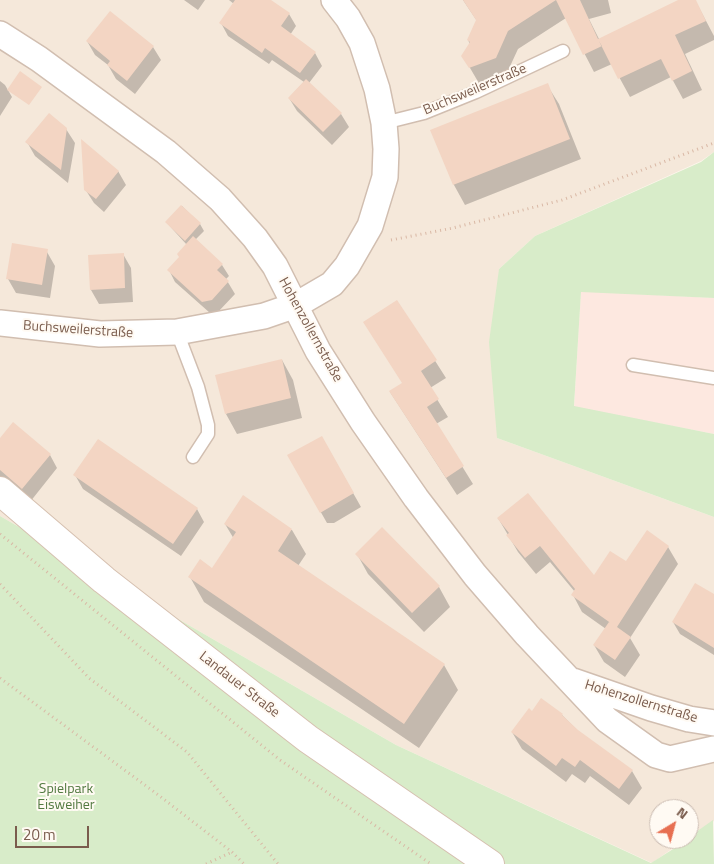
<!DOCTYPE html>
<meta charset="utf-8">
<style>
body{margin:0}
#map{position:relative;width:714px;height:864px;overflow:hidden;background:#fdf6ec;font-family:"Titillium Web",sans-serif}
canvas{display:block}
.north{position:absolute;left:649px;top:799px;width:50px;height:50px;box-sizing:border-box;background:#fffaf3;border:1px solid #cabbb1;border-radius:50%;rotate:37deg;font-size:14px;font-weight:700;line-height:20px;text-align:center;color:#7a5c4d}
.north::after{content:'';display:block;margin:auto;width:18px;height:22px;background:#e76f51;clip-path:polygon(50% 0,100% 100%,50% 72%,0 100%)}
.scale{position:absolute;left:15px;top:826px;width:74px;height:22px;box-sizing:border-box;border:2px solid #7a5c4d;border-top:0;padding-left:6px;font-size:15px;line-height:18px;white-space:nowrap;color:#7a5c4d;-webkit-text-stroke:4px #fffaf3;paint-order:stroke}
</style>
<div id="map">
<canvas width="714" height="864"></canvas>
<div class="north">N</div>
<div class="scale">20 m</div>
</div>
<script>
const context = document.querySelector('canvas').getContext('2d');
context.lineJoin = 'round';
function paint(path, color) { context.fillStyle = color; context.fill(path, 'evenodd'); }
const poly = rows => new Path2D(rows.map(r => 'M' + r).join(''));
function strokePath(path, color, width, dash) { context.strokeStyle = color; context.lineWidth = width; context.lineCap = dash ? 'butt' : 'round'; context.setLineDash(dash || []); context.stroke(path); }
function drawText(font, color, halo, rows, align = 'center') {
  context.font = font + ' "Titillium Web",sans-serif'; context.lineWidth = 4; context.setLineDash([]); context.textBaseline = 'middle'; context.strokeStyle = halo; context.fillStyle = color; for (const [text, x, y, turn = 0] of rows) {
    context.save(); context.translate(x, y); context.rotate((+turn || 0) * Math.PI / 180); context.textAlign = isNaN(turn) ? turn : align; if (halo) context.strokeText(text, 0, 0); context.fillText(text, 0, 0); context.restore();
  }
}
paint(poly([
 [0,0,714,0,714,152,701,161,535,236,499,269,497,438,714,517,714,821,689,837,689,809,659,809,659,839,686,839,652,863,396,745,0,516]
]), '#f5e8da');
paint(poly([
 [581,291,714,298,714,434,574,407]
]), '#fde8e0');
paint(poly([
 [714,152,714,298,581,292,574,406,714,434,714,517,497,438,489,342,499,269,535,236,701,162],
 [0,516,396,745,651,863,689,839,689,837,713,820,714,864,0,864]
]), '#d8ecc9');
paint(poly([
 [184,0,205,0,198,10],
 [229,0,269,0,289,14,296,26,290,35,315,53,322,66,309,83,341,114,349,127,332,145,297,111,289,98,304,82,272,60,269,64,228,36,221,23,234,4],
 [463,0,608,0,611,13,589,19,603,47,681,0,695,0,714,36,714,40,685,54,702,90,683,99,671,77,630,97,612,64,594,72,566,18,518,49,506,75,480,85,463,56,470,44,468,40,477,21],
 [87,41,153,47,161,60,135,94,116,79,108,65,95,55],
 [0,81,5,85,12,97,0,116],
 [547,85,559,104,581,159,465,205,454,185,432,131],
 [66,129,75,143,68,183,35,156,27,142],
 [118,171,126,185,104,212,94,203,85,189],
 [182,206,200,224,204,231,195,240,222,265,229,276,226,279,235,294,218,312,210,313,175,282,169,270,180,258,187,245,167,223],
 [47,252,55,266,50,298,16,293,8,279],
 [123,254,131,268,133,302,99,304,91,290,89,259],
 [397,301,446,378,430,388,448,417,436,424,473,484,457,495,390,392,403,384],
 [282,360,293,380,302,418,237,434,226,414],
 [322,438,361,507,334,523,327,523,289,456],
 [0,440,50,455,57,468,30,502,0,476],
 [75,475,197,509,204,522,181,556,83,489],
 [498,518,594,577,668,547,678,564,630,638,640,655,625,677,604,662,594,645,606,629,582,612,573,595,575,592,550,562,536,574,518,552],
 [225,524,292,530,306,554,298,566,444,665,458,690,419,748,204,602,190,577,213,570,234,539],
 [357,554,439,587,450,607,424,632,368,574],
 [714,596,714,655,680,634,673,622],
 [532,712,562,715,578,731,632,771,642,788,629,805,590,776,585,783,572,774,566,782,522,749,512,732]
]), '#0003');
paint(poly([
 [235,0,271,0,290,13,281,26,316,52,300,73,265,48,262,53,219,23],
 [463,0,556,0,508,31,496,58,469,68,461,56,470,42,467,40,476,20],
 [556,0,580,0,598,39,678,0,696,0,706,21,675,35,692,71,672,81,661,59,618,79,599,41,602,46,583,55],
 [110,11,154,46,127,81,107,65,110,61,86,41],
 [20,71,42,87,29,105,7,90],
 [306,79,342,113,323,132,288,98],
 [548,83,570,139,453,185,430,130],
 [49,113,67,128,61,170,25,142],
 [81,139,119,171,96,199,84,190],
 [181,205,201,223,185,241,165,222],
 [193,236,223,264,217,270,229,281,212,300,202,302,167,270,179,257,177,254],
 [12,243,48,249,42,285,6,279],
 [124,253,125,288,90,290,88,255],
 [397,300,437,360,421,371,439,399,427,407,464,466,446,478,389,391,402,383,363,322],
 [282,359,291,398,225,414,215,375],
 [13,422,51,454,22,489,0,470,0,438],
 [322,436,354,493,320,513,287,455],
 [98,439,198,508,173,544,73,475],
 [528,493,594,575,610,551,626,561,647,530,669,546,617,627,631,637,615,660,593,645,609,622,612,624,571,595,575,589,540,546,525,558,506,535,509,533,497,518],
 [243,495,292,529,278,551,445,664,404,724,188,577,200,559,212,568,236,532,224,524],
 [382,527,440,586,412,613,355,554],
 [695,583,714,594,714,648,672,622],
 [541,698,563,714,562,715,578,730,633,770,619,789,580,760,575,767,562,758,556,766,511,732,529,708,532,711]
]), '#f3d5c3');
const lane = poly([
 [384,123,424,113,476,92,563,51],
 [177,332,198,387,208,425,208,434,193,457],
 [633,365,714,378]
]);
const street = poly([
 [0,34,39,59,166,152,220,199,255,238,275,266,318,351,363,422,416,498,475,575,527,635,607,720,656,755,670,759,714,749],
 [0,323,100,334,177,332,264,316,296,305,332,284,347,266,370,226,385,177,386,149,384,123,377,89,362,43,348,18,334,0],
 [573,681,651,708,689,719,714,723]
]);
const secondary = poly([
 [0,491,104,580,308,739,490,864]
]);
strokePath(lane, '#d1beb0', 15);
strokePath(street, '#d1beb0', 28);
strokePath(secondary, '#d6c0b0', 30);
strokePath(poly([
 [391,240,453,228,562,200,714,143],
 [0,534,280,760,431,864],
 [0,584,89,678,187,752,278,864],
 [0,678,157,794,232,852,244,864],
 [206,864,232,852]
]), '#d9b8a5', 3, [1, 4]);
strokePath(lane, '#fff', 12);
strokePath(street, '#fff', 25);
strokePath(secondary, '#fff', 28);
drawText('14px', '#7a5c4d', '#fffaf3', [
 ["Buchsweilerstraße",475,90,-23],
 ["Buchsweilerstraße",78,330,4],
 ["Hohenzollernstraße",310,330,61],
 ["Landauer Straße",239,685,38],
 ["Hohenzollernstraße",641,702,17]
]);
drawText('14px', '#537a41', '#fffaf3', [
 ["Spielpark",66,790],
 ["Eisweiher",66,806]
]);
</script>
